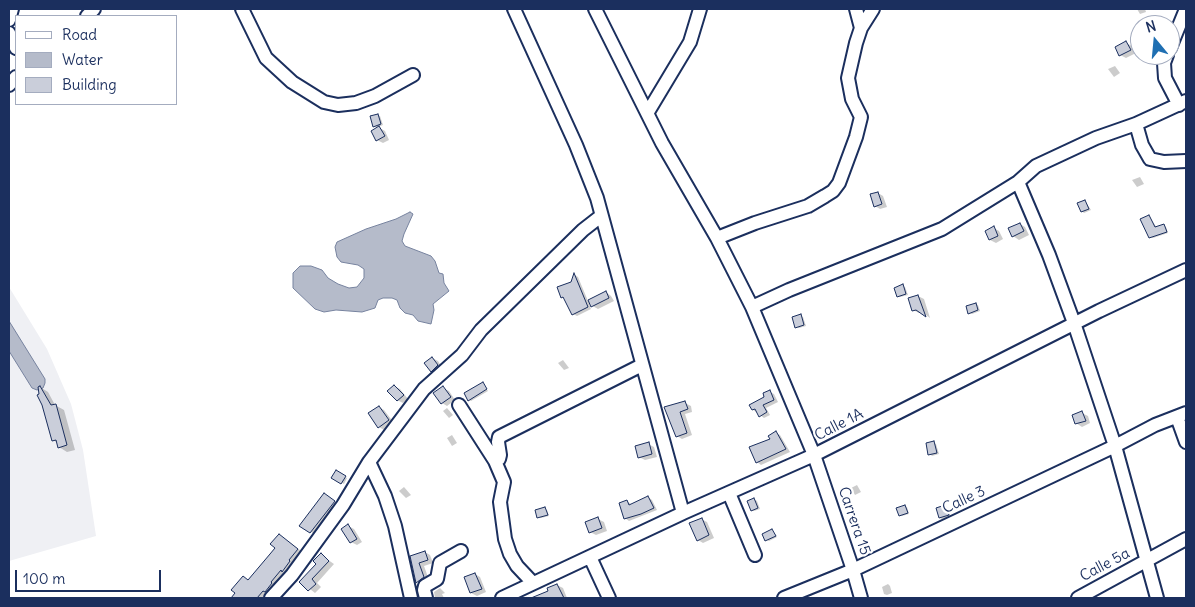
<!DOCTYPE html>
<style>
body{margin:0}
#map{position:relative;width:1195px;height:607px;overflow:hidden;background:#fff;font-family:Delius,sans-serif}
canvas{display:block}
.frame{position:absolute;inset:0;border:10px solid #1b2f5e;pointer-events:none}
.legend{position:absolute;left:15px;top:15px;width:162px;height:90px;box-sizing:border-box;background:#fff;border:1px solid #a4acbf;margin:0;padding:6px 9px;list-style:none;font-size:15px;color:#1b2f5e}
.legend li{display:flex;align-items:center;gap:10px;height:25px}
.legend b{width:25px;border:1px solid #a4acbf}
.north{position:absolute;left:1130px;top:15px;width:50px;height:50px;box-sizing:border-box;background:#fff;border:1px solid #a4acbf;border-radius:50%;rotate:343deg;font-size:14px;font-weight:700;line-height:20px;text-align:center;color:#1b2f5e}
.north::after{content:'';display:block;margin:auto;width:18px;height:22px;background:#1f6fb2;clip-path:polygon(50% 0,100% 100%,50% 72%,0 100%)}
.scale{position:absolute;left:15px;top:570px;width:146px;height:22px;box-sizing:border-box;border:2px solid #1b2f5e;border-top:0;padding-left:6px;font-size:15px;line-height:18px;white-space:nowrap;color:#1b2f5e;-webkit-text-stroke:4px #fff;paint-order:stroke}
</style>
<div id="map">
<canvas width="1195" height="607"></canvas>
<div class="frame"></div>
<ul class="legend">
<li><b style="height:6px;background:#fff"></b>Road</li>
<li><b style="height:14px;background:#b5bbca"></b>Water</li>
<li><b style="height:14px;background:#caceda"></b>Building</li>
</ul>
<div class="north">N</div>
<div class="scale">100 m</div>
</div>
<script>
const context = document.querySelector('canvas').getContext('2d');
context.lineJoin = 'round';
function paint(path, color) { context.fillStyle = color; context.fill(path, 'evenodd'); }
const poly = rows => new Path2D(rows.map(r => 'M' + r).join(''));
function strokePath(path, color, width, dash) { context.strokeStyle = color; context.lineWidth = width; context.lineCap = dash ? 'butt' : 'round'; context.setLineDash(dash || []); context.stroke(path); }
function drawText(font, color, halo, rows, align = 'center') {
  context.font = font + ' Delius,sans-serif'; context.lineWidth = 4.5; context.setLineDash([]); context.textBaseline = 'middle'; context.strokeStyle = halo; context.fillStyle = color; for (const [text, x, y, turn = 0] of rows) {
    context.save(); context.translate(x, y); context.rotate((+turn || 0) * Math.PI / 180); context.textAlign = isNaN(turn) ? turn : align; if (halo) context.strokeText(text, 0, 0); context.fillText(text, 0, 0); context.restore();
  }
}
paint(poly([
 [9,287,47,349,71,404,83,450,96,536,9,561]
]), '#eff0f4');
const water = poly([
 [410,212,413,214,404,234,402,241,405,246,431,256,435,261,439,273,443,274,444,283,449,291,433,304,434,310,431,324,418,321,413,315,405,313,400,308,397,300,392,298,383,298,378,300,375,308,362,312,336,310,324,312,315,309,293,288,293,273,300,266,311,266,322,270,328,278,338,284,349,288,357,287,364,278,364,269,358,265,341,262,337,257,335,247,337,242,366,229,396,219,410,212],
 [9,321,45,379,45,383,43,388,37,390,32,388,9,351,9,321]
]);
paint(water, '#b5bbca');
strokePath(water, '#77839f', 1);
paint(poly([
 [1137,9,1145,9,1146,12,1140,14],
 [1126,43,1132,46,1136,53,1126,58,1120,55],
 [1115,66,1120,73,1114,77,1108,69],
 [378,115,380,116,383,125,378,127,385,131,389,140,383,143,377,140,378,128,374,126],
 [1140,177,1144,184,1137,187,1132,180],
 [878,193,883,196,887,207,880,209,875,206],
 [1085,201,1091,210,1084,213,1082,211],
 [1149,216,1157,228,1164,225,1166,227,1168,233,1153,238,1150,237],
 [1020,224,1025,227,1029,235,1019,240,1013,236],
 [994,228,999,231,1003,239,996,243,990,240,986,231],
 [575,275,578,277,588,301,606,292,611,296,614,301,598,309,589,304,591,309,577,316,573,314,565,299,562,297,572,283],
 [903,286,905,287,908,295,900,297,898,296],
 [918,296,924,299,930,318,922,312,919,313,913,310],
 [976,304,978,305,980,311,972,314,969,313],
 [801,316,803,317,806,326,799,328,797,327],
 [432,358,438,361,443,369,437,374,432,371],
 [563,360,569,368,564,370,558,363],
 [483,384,488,391,471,401,469,400],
 [394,386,400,389,408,399,403,403,397,400],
 [40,387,48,392,55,405,64,410,75,450,67,452,59,447,58,443,53,440],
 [443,388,449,391,455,400,447,406,442,403],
 [770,392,774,394,778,402,766,408,770,415,764,418,752,409],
 [685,403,691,406,692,412,685,414,692,435,682,439,677,436,666,408],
 [379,407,384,410,394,423,384,430,379,427],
 [447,408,453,415,449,418,443,411],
 [1082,413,1088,416,1090,423,1082,427,1076,423],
 [776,433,780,435,790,452,761,465,757,462],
 [452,435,457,443,452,446,447,438],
 [934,443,936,444,939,454,932,456,930,454],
 [648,444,654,447,657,457,645,460,639,457],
 [336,472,347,478,344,484,333,478],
 [857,485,861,492,855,495,851,488],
 [404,487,411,495,406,498,399,491],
 [648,497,652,500,657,510,629,521,625,518,627,501,632,505],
 [330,498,339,505,316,535,311,532],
 [754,499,757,501,760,509,754,511,752,510],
 [905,506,907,507,909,514,902,516,900,515],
 [945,507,948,508,950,516,942,519,940,518],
 [545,509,547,510,549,516,541,518,538,517],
 [598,519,604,522,607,531,596,535,590,532],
 [701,519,707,522,714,538,703,543,698,540],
 [348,526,354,529,362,542,357,545,351,542],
 [772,530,777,537,769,541,766,540],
 [279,535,304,553,266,598,232,598,276,548],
 [425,552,430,555,433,563,424,566,429,580,422,584,417,581,411,557],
 [321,555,334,564,317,583,321,587,315,593,301,582,318,564],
 [475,574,480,577,486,592,477,596,471,593],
 [888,584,890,586,892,593,887,595,884,594,882,587],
 [557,585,563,588,567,598,533,598,550,592],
 [440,588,445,593,442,594,444,598,435,598,434,592]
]), '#0003');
const building = poly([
 [1126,41,1131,50,1119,56,1115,47,1126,41],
 [378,114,381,124,373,127,370,116,378,114],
 [379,126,385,136,376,141,371,131,379,126],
 [878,192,882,204,874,207,870,194,878,192],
 [1085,200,1089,209,1081,212,1077,203,1085,200],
 [1149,215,1155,227,1164,224,1167,232,1149,238,1140,219,1149,215],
 [1020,223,1024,231,1012,237,1008,228,1020,223],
 [994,226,998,236,989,240,985,231,994,226],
 [574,273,588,307,572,315,563,297,561,298,557,287,571,282,574,273],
 [903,284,906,294,897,297,894,288,903,284],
 [606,291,609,298,591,307,588,300,606,291],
 [918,295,926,317,916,310,912,311,908,298,918,295],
 [976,303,978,310,968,314,966,306,976,303],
 [801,314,804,325,795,328,792,317,801,314],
 [432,357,438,365,431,372,424,363,432,357],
 [483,382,487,389,468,401,464,393,483,382],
 [394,385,404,395,397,401,387,391,394,385],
 [40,386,51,405,56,404,67,445,58,448,56,440,52,441,42,405,37,395,39,394,38,387,40,386],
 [443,386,451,397,441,404,433,393,443,386],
 [770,390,774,400,763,405,767,412,759,417,755,409,752,410,749,405,764,397,763,393,770,390],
 [685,401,688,409,680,412,687,433,676,437,664,407,685,401],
 [379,406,389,420,378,428,368,413,379,406],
 [1082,411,1086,421,1075,424,1072,415,1082,411],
 [776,431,786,449,756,463,749,447,770,439,768,436,776,431],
 [934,441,937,453,928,455,926,443,934,441],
 [649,442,652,454,638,458,635,446,649,442],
 [336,470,346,476,341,484,331,478,336,470],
 [324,493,335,501,310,533,299,526,324,493],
 [648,496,654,508,641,514,624,519,619,503,627,500,629,505,648,496],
 [754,498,758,508,751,511,747,501,754,498],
 [905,505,908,513,899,516,896,508,905,505],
 [945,505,949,515,939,518,936,508,945,505],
 [545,507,548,515,537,518,535,510,545,507],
 [598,517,602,528,589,533,585,522,598,517],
 [702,518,709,535,697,541,689,523,702,518],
 [348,524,357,539,350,543,341,529,348,524],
 [772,529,776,536,765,541,762,534,772,529],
 [279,534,298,549,289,560,290,561,282,572,281,570,271,582,272,583,265,592,263,591,257,598,231,598,235,593,231,590,243,576,248,580,270,554,275,548,270,544,279,534],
 [425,551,428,560,419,563,424,577,416,583,410,556,425,551],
 [321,553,329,561,312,579,316,584,308,591,299,582,316,564,313,561,321,553],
 [475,573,482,589,470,593,464,577,475,573],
 [557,584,564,598,531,598,548,591,547,588,557,584]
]);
paint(building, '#caceda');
strokePath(building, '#1b2f5e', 1);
const minor = poly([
 [242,9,266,58,292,82,324,102,338,105,356,103,375,96,413,75],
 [514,9,576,145,597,198,683,513],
 [595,9,662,143,717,238,752,307,814,455,853,570,861,598],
 [856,9,861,28],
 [87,16,94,9],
 [9,20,12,9],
 [9,33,16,48],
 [1170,48,1186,9],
 [1167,55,1164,63,1165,78,1179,105],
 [9,85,16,77],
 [648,112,690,42,700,9],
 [1136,124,1142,145,1150,159,1164,162,1186,161],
 [1018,182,1049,255,1074,323,1115,446,1157,598],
 [717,238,755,223,808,206,825,196,833,191,839,183,856,137,861,117,852,99,848,78,856,43,861,28,873,9],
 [752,307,789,290,942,229,1018,182,1036,166,1096,138,1136,124,1186,101],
 [459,405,495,461],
 [1177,417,1186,442],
 [369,462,385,496,395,526,411,598],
 [729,493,755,555],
 [590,557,609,598],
 [533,583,517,566,510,554,505,539,500,502,504,482,495,461,499,459,500,455,498,442,499,437,642,365],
 [271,598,292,575,343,505,369,462,424,389,462,355,481,330,583,230,601,216],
 [426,598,424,590,425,586,437,579,440,563,461,551],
 [502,598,683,513,814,455,1099,311,1186,270],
 [784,598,853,570,1115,446,1155,425,1186,413],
 [1078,598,1186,539]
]);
strokePath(minor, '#1b2f5e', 16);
strokePath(minor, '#fff', 12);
drawText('15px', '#1b2f5e', '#fff', [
 ["Calle 1A",839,425,-27],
 ["Calle 3",964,500,-25],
 ["Carrera 15",854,521,71],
 ["Calle 5a",1105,565,-28]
]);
</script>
